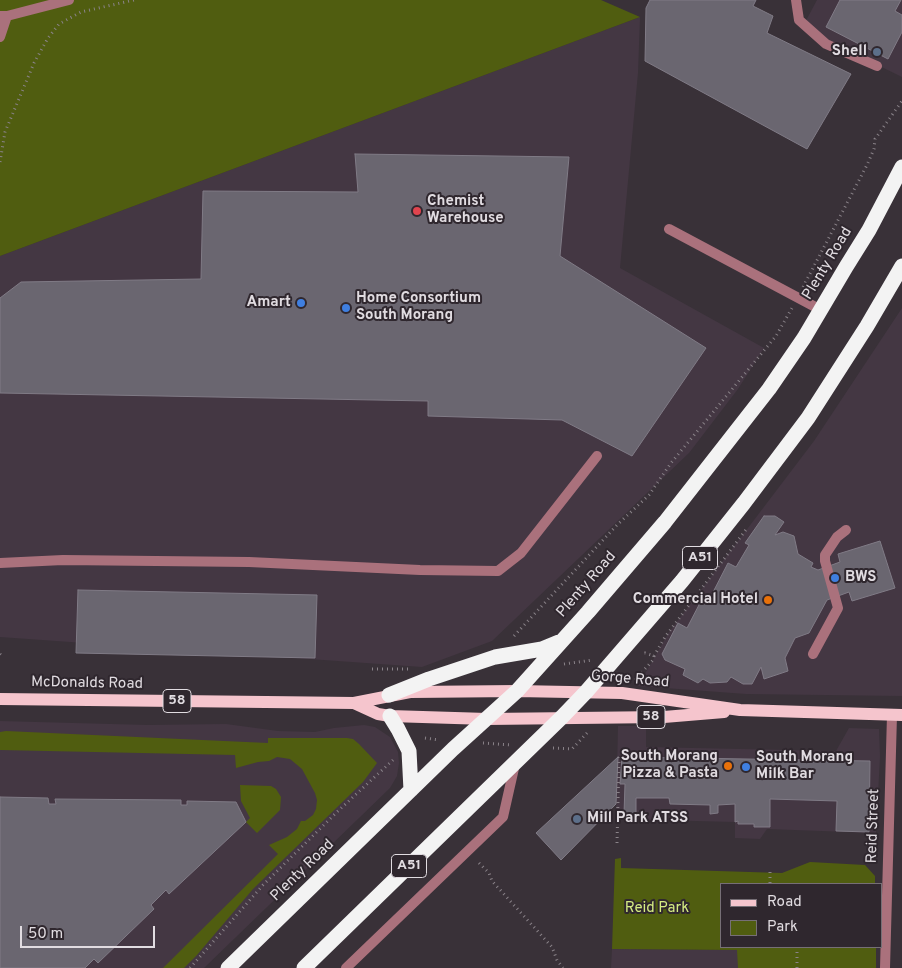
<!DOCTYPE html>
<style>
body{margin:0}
#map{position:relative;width:902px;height:968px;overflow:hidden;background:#393138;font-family:Overpass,sans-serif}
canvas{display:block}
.legend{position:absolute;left:720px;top:883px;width:162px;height:65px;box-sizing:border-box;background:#2f272e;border:1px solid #766f76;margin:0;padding:6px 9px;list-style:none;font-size:15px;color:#e1dce1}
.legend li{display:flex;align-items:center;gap:10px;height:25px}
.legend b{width:25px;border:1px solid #766f76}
.scale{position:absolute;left:20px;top:926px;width:135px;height:22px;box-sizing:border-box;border:2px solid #e1dce1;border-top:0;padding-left:6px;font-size:15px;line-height:18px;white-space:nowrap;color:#e1dce1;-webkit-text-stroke:4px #2f272e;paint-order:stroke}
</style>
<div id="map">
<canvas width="902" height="968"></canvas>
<ul class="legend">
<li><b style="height:6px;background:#f5c5cd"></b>Road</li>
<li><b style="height:14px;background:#505d10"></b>Park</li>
</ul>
<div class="scale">50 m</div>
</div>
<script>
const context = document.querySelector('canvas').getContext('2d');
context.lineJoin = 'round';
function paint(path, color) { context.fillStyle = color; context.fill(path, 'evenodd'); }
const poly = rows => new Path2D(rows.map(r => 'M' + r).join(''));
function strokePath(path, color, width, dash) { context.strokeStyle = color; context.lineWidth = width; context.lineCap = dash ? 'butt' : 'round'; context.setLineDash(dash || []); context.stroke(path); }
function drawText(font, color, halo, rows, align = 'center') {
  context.font = font + ' Overpass,sans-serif'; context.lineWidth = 4; context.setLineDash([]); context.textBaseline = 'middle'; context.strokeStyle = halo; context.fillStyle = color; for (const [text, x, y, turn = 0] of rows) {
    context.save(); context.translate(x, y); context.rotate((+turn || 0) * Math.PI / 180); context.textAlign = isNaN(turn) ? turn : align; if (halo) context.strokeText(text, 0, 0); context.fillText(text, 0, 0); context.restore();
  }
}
paint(poly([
 [817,0,902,0,902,77,802,28],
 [640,17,638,73,620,268,764,348,738,389,689,453,492,641,422,667,0,637,0,256],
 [902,308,902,696,746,694,638,686,669,632,814,441],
 [0,721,148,725,226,724,278,731,315,732,334,728,364,725,375,727,390,737,398,752,399,763,397,776,390,788,204,968,0,968],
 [618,726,646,726,646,747,836,751,849,728,879,729,880,757,876,833,767,829,760,839,735,838,735,822,616,819],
 [612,949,738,950,738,968,611,968]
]), '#443743');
paint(poly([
 [0,0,601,0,640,17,0,256],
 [6,731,268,743,268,738,347,738,353,739,359,744,377,763,363,782,253,889,197,955,184,968,163,968,278,854,269,845,287,837,297,829,301,821,305,821,313,815,316,809,317,800,315,793,302,769,290,759,277,757,269,761,258,762,236,768,235,755,0,750,0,732],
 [240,785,271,786,276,789,281,797,280,810,257,833,246,822,250,818,241,801],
 [621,858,621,868,782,873,810,862,865,865,875,876,875,884,721,884,721,947,876,947,876,968,738,968,737,950,612,949,615,859]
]), '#505d10');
const building = poly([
 [650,0,756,0,753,6,773,16,767,33,851,74,807,149,645,61,646,8,650,0],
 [840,0,901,0,895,11,902,15,902,32,888,59,826,27,840,0],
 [355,154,569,157,560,256,706,348,632,456,562,420,428,416,428,401,0,393,0,298,21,282,201,279,203,191,358,192,355,154],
 [764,516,775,516,784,522,775,535,783,532,794,536,798,554,813,563,811,567,818,570,840,562,838,554,880,541,895,588,852,601,849,592,827,600,809,633,795,638,785,658,788,671,764,679,761,667,752,684,743,684,731,677,727,682,710,683,703,679,698,683,683,675,685,669,665,660,662,654,678,623,687,628,701,601,709,600,728,563,736,567,749,545,745,543,764,516],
 [78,590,317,595,315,658,76,653,78,590],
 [618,757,616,804,561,860,536,833,618,757],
 [622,757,870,761,869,832,836,831,837,801,770,799,770,827,754,827,754,824,738,824,738,821,735,822,735,804,718,805,718,813,710,814,710,805,670,804,669,798,636,798,636,814,624,814,625,784,620,784,622,757],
 [0,797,48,798,49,804,56,804,55,799,181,800,181,805,187,805,187,801,236,802,246,822,169,894,166,890,151,905,154,909,98,963,94,959,85,968,0,968,0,797]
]);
paint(building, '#6a6670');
strokePath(building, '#807b86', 1);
strokePath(poly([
 [0,162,5,132,34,63,48,38,59,24,81,12,134,0],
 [803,287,867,165,874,149,875,139,902,101],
 [514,636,617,525,649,495,671,463,776,336,792,308],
 [0,654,2,656],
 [654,656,665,637,748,527],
 [564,664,593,660],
 [372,669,408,669],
 [635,680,653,660,654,656,645,653,641,654],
 [425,738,439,740],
 [483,743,511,745],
 [553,748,572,749,587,733],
 [617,843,619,757],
 [479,863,489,873,492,881,552,947,557,960,563,968],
 [770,872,770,884],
 [190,968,263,885,338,811,393,760],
 [797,968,797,947]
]), '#8a8389', 3, [1, 4]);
strokePath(poly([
 [796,0,799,20,826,44,877,66],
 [669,229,821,310],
 [0,563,63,560,249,562,420,570,498,571,521,553,597,456],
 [813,654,838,608,825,561,825,555,837,537,846,530]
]), '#aa717c', 10);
strokePath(poly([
 [0,16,7,16,69,0],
 [0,37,7,16],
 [346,968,503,817,515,764],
 [885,968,892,715]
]), '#aa717c', 10);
strokePath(poly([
 [0,699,354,703,410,692,517,691,622,693,740,710,902,715],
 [354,703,378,714,390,716,487,719,664,717,724,712]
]), '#f5c5cd', 12);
strokePath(poly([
 [389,695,429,679,495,657,542,649,559,642],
 [390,716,398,729,409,751,411,790],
 [228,968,453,749,517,691,588,612,665,522,769,389,804,338,846,267,869,230,902,167],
 [304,968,562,717,586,692,682,581,744,503,808,418,867,326,902,266]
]), '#f3f3f3', 15);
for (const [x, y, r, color] of [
 [877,52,5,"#5c6f8a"],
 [417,211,5,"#e0444e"],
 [301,303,5,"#3f7fe0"],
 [346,308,5,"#3f7fe0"],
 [835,578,5,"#3f7fe0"],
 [768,600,5,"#e8710a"],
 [728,766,5,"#e8710a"],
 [746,767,5,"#3f7fe0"],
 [577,819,5,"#5c6f8a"]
]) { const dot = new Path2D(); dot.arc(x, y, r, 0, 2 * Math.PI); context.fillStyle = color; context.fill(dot); strokePath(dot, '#2f272e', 2); }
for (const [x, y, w] of [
 [700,558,35],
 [177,701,28],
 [651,717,28],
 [409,866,35]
]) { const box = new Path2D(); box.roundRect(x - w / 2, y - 11.5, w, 23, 4); context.fillStyle = '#2f272e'; context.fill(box); strokePath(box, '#e1dce1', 1); }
drawText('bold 14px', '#e1dce1', null, [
 ["A51",700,558],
 ["58",177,701],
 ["58",651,717],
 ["A51",409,866]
]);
drawText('bold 15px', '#e1dce1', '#2f272e', [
 ["Shell",867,52,"right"],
 ["Chemist",427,202],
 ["Warehouse",427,219],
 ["Home Consortium",356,299],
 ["South Morang",356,316],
 ["Amart",291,303,"right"],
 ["BWS",845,578],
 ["Commercial Hotel",758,600,"right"],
 ["South Morang",718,757,"right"],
 ["Pizza & Pasta",718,774,"right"],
 ["South Morang",756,758],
 ["Milk Bar",756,775],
 ["Mill Park ATSS",587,819]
], 'left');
drawText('15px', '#e1dce1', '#2f272e', [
 ["Plenty Road",828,264,-59],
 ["Plenty Road",587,585,-49],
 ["Gorge Road",630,680,5],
 ["McDonalds Road",87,684,1],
 ["Reid Street",874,826,-88],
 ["Plenty Road",303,871,-44]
]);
drawText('15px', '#d5ec83', '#2f272e', [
 ["Reid Park",657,909]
]);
</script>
